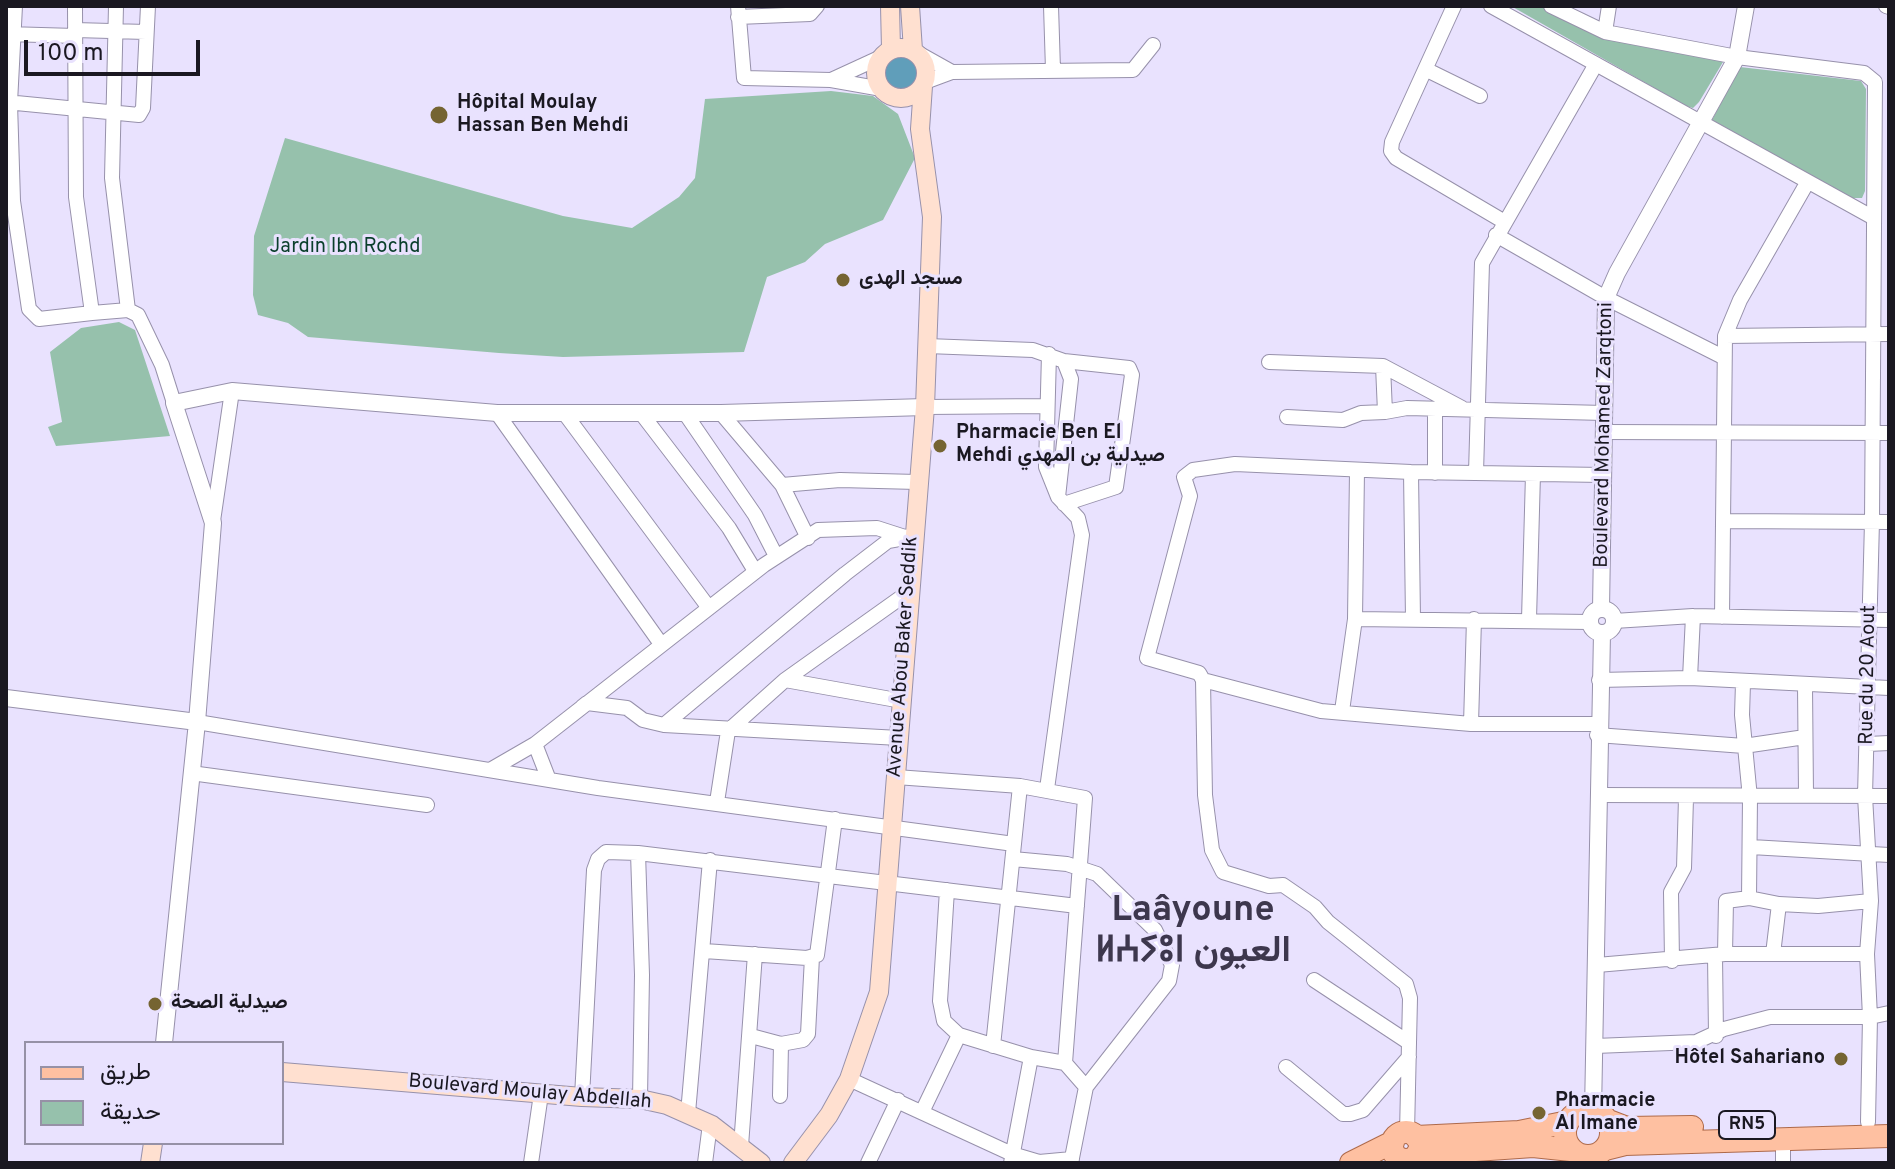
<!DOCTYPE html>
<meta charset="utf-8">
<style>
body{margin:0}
#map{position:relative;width:1895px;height:1169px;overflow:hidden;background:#e9e2fe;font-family:Overpass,Vazirmatn,sans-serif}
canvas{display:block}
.frame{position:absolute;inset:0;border:8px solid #1a1821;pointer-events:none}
.legend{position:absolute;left:24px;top:1041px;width:260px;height:104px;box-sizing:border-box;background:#e9e2fe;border:2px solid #9691a6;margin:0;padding:10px 14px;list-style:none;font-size:24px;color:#1a1821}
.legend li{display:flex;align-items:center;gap:16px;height:40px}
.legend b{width:40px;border:2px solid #9691a6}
.scale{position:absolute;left:24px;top:40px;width:176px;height:36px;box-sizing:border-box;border:4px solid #1a1821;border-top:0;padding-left:10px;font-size:24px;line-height:28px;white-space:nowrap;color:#1a1821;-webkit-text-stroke:6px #e9e2fe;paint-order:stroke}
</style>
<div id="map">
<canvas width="1895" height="1169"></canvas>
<div class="frame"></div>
<ul class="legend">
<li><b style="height:10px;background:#fec0a1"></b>طريق</li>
<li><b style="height:22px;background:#96c1ac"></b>حديقة</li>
</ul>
<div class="scale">100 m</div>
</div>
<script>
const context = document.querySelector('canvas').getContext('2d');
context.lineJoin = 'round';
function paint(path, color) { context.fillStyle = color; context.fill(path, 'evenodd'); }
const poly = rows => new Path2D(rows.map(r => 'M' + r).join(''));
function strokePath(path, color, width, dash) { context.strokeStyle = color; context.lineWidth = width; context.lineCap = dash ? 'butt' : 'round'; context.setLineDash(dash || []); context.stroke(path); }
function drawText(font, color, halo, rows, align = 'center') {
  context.font = font + ' Overpass,Vazirmatn,"Noto Sans Tifinagh",sans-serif'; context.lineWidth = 6; context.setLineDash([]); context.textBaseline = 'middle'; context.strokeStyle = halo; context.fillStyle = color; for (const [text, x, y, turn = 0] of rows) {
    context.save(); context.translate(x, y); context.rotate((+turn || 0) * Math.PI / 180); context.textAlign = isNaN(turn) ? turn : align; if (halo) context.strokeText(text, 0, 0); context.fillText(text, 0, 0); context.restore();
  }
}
paint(poly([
 [1511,6,1544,6,1601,37,1721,56,1723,62,1699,102,1693,108,1686,106],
 [1740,67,1861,81,1866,89,1865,191,1862,198,1852,198,1712,120],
 [831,91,873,96,898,114,915,158,883,220,825,244,805,262,767,277,744,352,563,357,499,353,308,337,288,323,258,315,253,295,254,236,285,138,563,216,632,228,679,197,695,178,705,99],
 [119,322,135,330,170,436,56,446,48,427,62,422,50,352,81,328]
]), '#96c1ac');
paint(poly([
 '884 74a18 18 0 1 1 36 0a18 18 0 1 1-36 0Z'
]), '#609eba');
const minor = poly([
 [15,6,10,103,13,201,29,309,39,319,92,313],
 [75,6,76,197,92,313,128,310,138,315,162,365,174,403],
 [116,6,112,178,128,310],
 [738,6,744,78,831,80],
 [1051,6,1053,70],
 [1454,6,1392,142,1391,151,1396,158,1503,221],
 [1491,6,1872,217],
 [1551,6,1605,32,1737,57,1864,73,1875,82,1872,521,1865,796,1871,901,1867,954,1870,1017,1868,1122],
 [1886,6,1889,7],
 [738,17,810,14,817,6],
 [75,30,146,32],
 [1605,32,1609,6],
 [7,34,75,36],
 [918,53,952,72,925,82],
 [881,57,831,80,882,89],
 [1427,70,1480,96],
 [952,72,1133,70,1153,45],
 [6,102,139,115,143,108,148,6],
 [1496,235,1606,298,1723,357],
 [1725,336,1889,334],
 [927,346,1033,350,1064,361,1071,379,1058,497],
 [1269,362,1383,366,1462,408],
 [1383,366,1385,412,1407,408,1604,413],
 [925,407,1047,406],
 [497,413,661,644],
 [641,413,729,528,755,571],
 [685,413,755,515,776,556],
 [721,413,782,485,808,538],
 [565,414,709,608],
 [1287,417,1343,420,1361,413,1385,412],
 [1604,432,1889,433],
 [1411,472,1413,619],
 [1435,473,1435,409],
 [1476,473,1482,263,1596,64],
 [782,485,840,480,917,482],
 [1064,504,1116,487,1132,375,1129,368,1064,361],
 [213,521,232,391],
 [1725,521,1889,522],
 [1722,617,1725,336,1740,300,1807,183],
 [1355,619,1590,622],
 [1529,619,1533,474],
 [1614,621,1693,616,1889,620],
 [1690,678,1693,616],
 [785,680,902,701],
 [1203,680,1199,673,1147,658,1190,496,1184,477,1193,470,1235,464,1411,472,1603,475],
 [1599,680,1690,678,1889,688],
 [1743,683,1742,715,1750,798,1749,898],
 [1805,686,1806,794],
 [582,707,587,703,627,708,643,720,664,725,899,738],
 [1342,711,1355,619,1357,471],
 [197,722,598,788,1014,844],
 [1471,724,1474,619],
 [664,725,845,574,888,541,905,538],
 [1597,735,1744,746,1805,737],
 [535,744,549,780],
 [1868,744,1889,743],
 [490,770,535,744,764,565,818,530,877,528,905,537,913,536],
 [191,773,427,805],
 [896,777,1020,786,1085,798,1065,1063,1086,1087],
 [1047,789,1082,535,1078,518,1058,497,1046,467,1049,354],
 [1599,795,1889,796],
 [717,802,728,731,785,680,910,591],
 [1751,847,1889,855],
 [1013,859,1067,864,1097,874,1155,930,1172,965,1169,981,1086,1087,1071,1163],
 [947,890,940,1001,944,1021,959,1035,1031,1057,1011,1163],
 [1779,904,1818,906,1871,901],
 [704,951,807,958,817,955,835,819],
 [1725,954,1726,901,1749,898,1779,904,1773,954],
 [1715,955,1716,1036],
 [1672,961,1671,892,1684,868,1686,798],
 [1597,965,1725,954,1867,954],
 [1314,980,1408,1042],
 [751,1036,781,1044],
 [993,1046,1020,786],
 [1595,1046,1696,1042,1724,1029,1770,1017,1870,1017,1889,1013],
 [1031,1057,1065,1063],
 [1286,1067,1343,1114,1350,1114,1363,1110,1409,1057],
 [849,1079,1012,1154,1039,1162,1072,1159],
 [780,1096,781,1044,803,1040,808,1034,812,957],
 [582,1097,594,870,598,859,606,852,638,853],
 [640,1099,642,975,638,853,1077,906],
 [923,1110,959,1035],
 [688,1113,710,860],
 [1407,1133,1410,998,1406,984,1328,922,1315,907,1283,885,1269,886,1223,872,1212,850,1205,795,1203,680,1321,711,1471,724,1599,724],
 [1783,1139,1783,1163],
 [741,1146,755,954],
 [531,1163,541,1094],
 [705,1163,710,1124],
 [868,1163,898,1100],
 [1584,1163,1585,1156]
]);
const tertiary = poly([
 [1601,609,1606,298,1617,273,1737,57,1746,6],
 '1590 621a12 12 0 1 1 24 0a12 12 0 1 1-24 0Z',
 [6,698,197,722],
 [164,1043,197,722,213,523,174,403,232,391,497,413,721,413,925,407],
 [1593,1111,1602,633]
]);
const secondary = poly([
 [890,6,891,49],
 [910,6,913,50],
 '876 73a25 25 0 1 1 50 0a25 25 0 1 1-50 0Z',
 [282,1072,582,1097,640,1099,667,1105,712,1125,761,1163],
 [150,1163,153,1143],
 [793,1163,829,1115,849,1079,879,992,925,407,932,217,920,129,923,86]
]);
const primary = poly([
 '1565 1133a23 23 0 1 1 46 0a23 23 0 1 1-46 0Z',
 [1606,1120,1627,1128,1692,1127],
 '1392 1146a14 14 0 1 1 28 0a14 14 0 1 1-28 0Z',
 [1416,1137,1519,1132,1568,1122],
 [1605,1149,1625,1144,1889,1136],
 [1417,1154,1533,1146,1571,1150],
 [1351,1163,1393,1142]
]);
strokePath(minor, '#9791ab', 16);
strokePath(tertiary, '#9791ab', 18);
strokePath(secondary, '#9791ab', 20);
strokePath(primary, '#ae6a4b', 24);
strokePath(minor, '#fff', 14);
strokePath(tertiary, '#fff', 16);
strokePath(secondary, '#ffe0d0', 18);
strokePath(primary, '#fec0a1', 22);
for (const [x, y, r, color] of [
 [439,115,10,"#756432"],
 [843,280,8,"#756432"],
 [940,446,8,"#756432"],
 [155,1004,8,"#756432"],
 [1841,1059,8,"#756432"],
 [1539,1113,8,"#756432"]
]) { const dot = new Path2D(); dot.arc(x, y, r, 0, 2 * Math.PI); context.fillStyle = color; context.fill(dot); strokePath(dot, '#e9e2fe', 3); }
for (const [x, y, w] of [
 [1747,1125,56]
]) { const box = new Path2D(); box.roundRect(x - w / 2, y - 14, w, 28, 6); context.fillStyle = '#e9e2fe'; context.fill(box); strokePath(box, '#1a1821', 2); }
drawText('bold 18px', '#1a1821', null, [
 ["RN5",1747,1125]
]);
drawText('bold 20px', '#1a1821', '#e9e2fe', [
 ["Hôpital Moulay",457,104],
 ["Hassan Ben Mehdi",457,127],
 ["مسجد الهدى",859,280],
 ["Pharmacie Ben El",956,434],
 ["Mehdi صيدلية بن المهدي",956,457],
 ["صيدلية الصحة",171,1004],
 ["Hôtel Sahariano",1825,1059,"right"],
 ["Pharmacie",1555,1102],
 ["Al Imane",1555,1125]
], 'left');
drawText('20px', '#0a3f2c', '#e9e2fe', [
 ["Jardin Ibn Rochd",345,248]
]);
drawText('20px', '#1a1821', '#e9e2fe', [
 ["Boulevard Mohamed Zarqtoni",1605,435,-89],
 ["Avenue Abou Baker Seddik",904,657,-86],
 ["Rue du 20 Aout",1869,675,-89],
 ["Boulevard Moulay Abdellah",530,1093,5]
]);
drawText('bold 36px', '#3d374d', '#e9e2fe', [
 ["Laâyoune",1193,913],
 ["ⵍⵄⵢⵓⵏ العيون",1193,954]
]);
</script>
